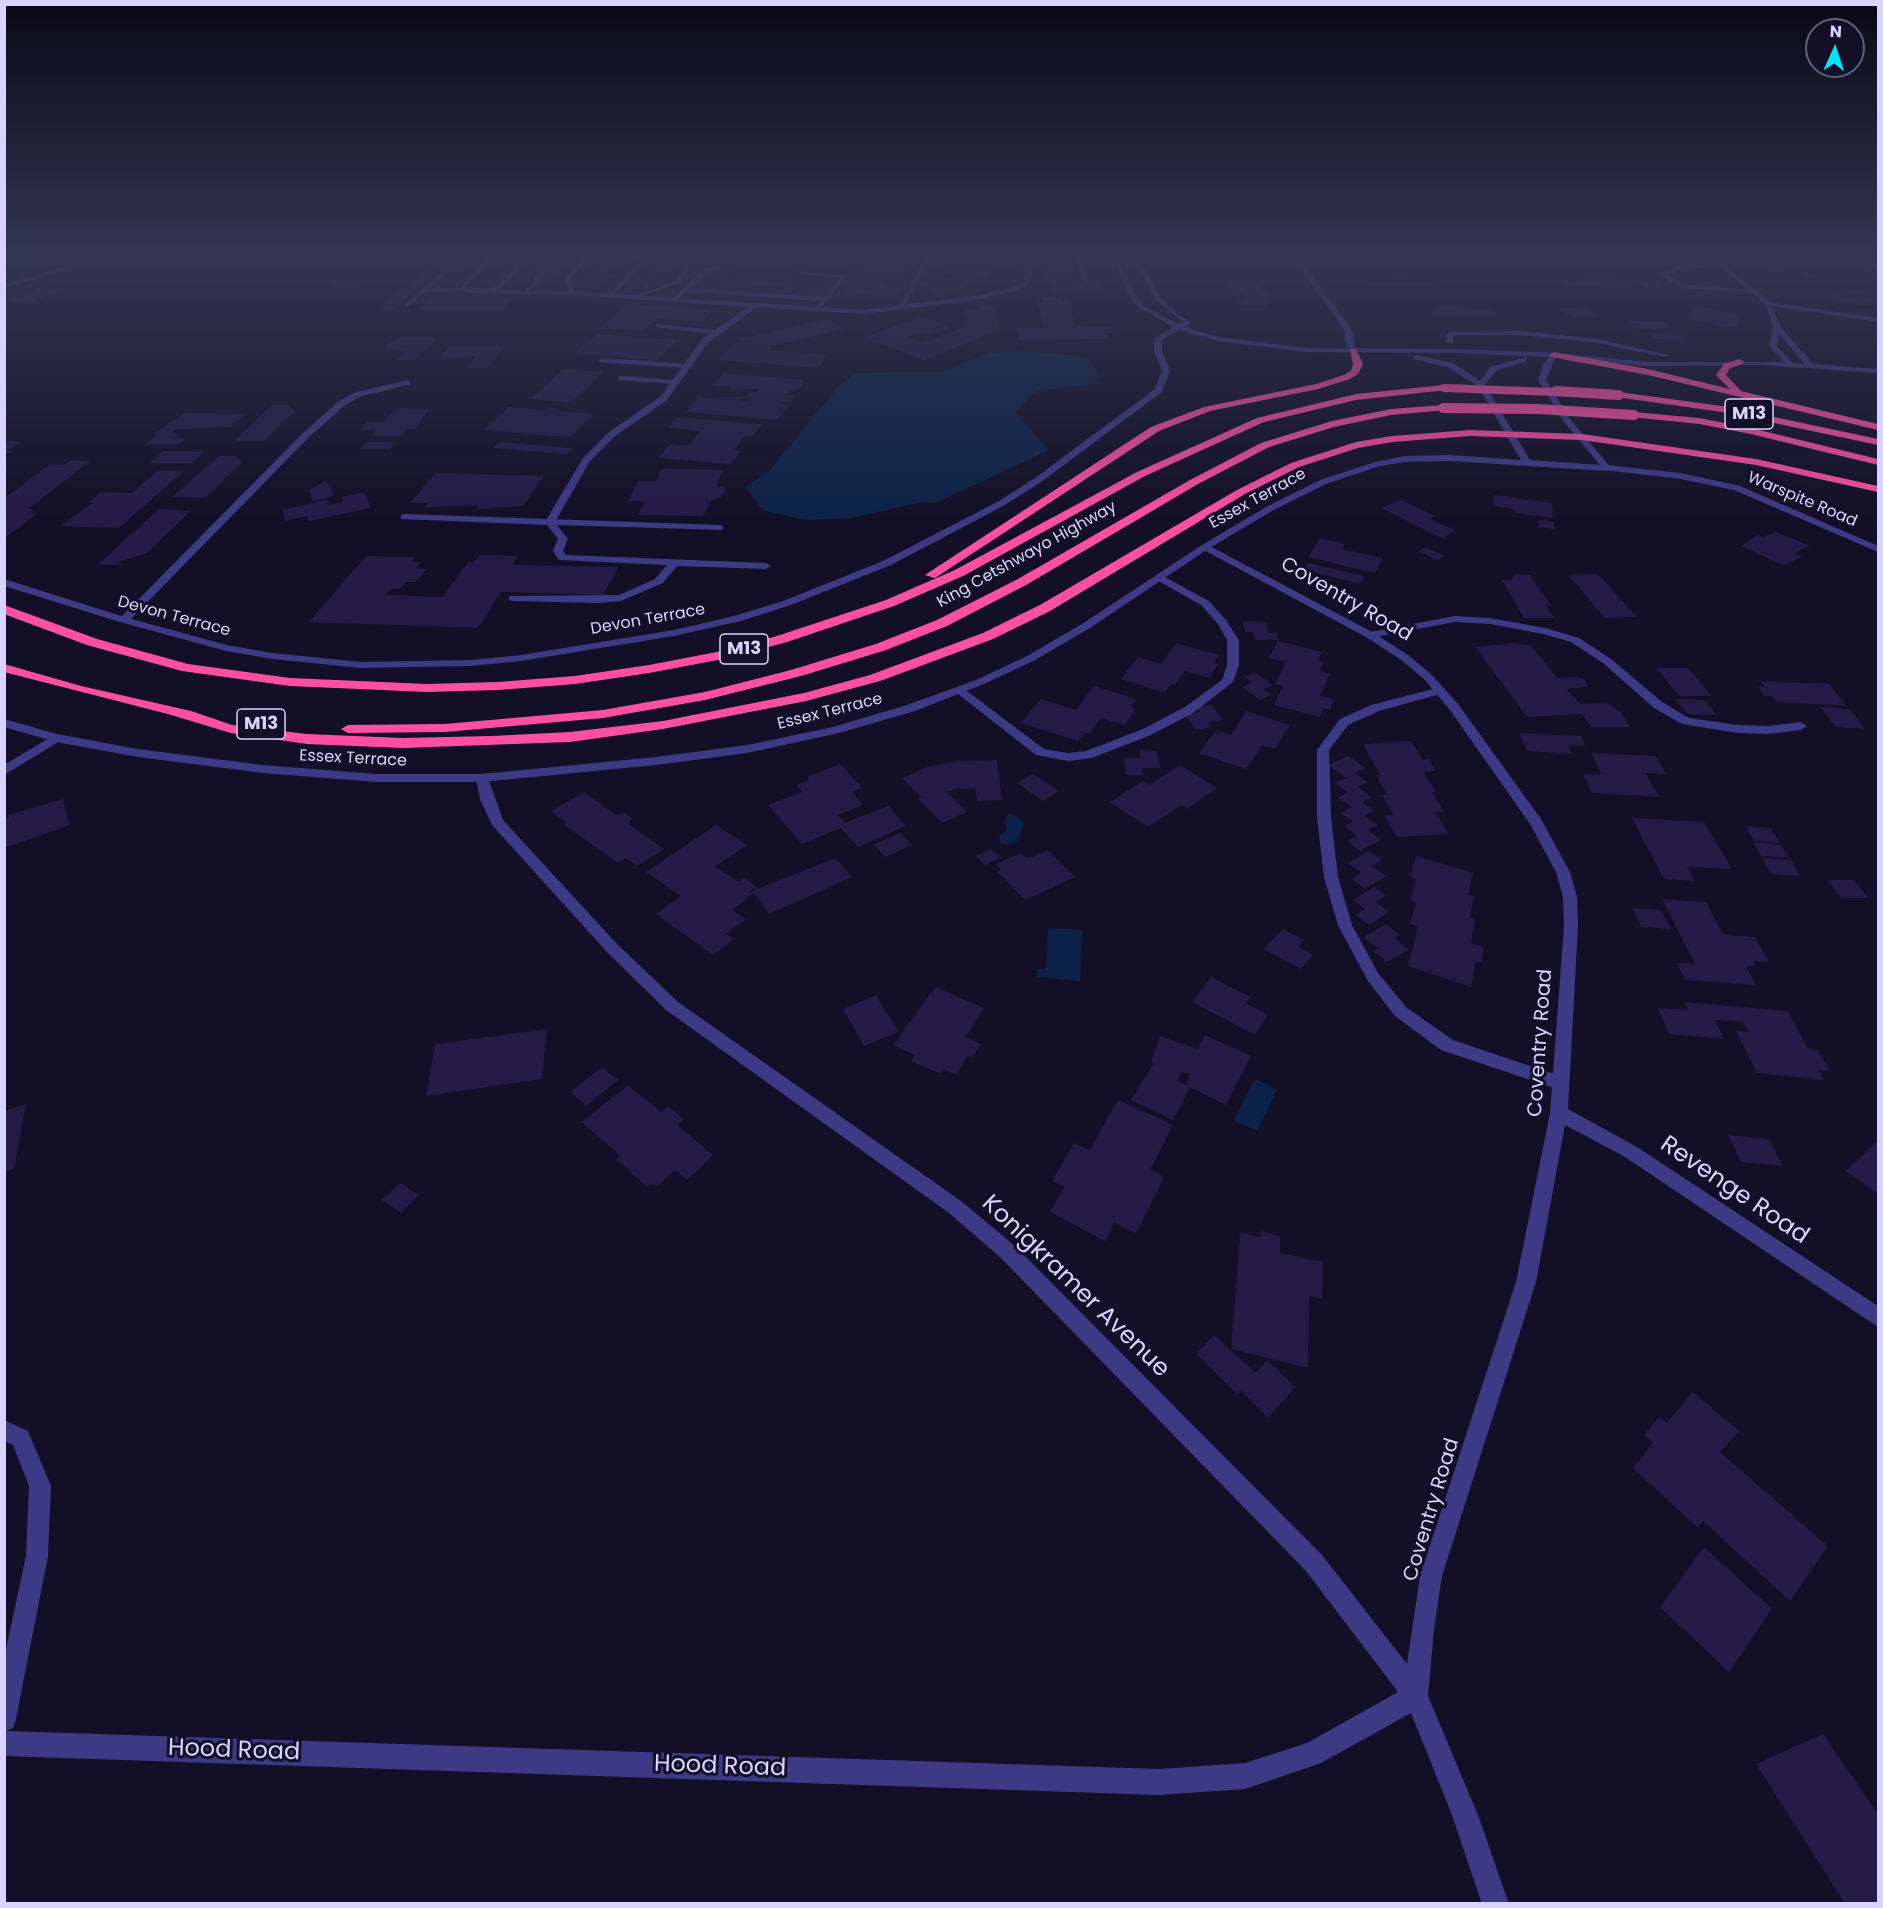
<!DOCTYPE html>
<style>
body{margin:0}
#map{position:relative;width:1883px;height:1908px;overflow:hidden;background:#130f26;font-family:Poppins,sans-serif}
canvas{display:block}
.frame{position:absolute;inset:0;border:6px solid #d9d4ff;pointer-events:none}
.north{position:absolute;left:1805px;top:18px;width:60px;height:60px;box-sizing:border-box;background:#130f26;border:2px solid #625e7d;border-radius:50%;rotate:3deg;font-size:16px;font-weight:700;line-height:24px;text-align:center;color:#d9d4ff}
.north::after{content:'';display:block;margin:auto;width:21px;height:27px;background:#00e5ff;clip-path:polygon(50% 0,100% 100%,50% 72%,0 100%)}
</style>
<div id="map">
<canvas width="1883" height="1908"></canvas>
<div class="frame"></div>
<div class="north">N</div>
</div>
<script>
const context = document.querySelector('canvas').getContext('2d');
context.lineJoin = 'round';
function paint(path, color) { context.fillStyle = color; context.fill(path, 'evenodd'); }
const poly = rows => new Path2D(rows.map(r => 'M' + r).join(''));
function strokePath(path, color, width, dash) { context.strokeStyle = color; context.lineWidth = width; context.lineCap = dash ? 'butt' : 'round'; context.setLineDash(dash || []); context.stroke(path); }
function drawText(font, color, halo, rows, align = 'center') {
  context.font = font + ' Poppins,sans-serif'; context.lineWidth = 6; context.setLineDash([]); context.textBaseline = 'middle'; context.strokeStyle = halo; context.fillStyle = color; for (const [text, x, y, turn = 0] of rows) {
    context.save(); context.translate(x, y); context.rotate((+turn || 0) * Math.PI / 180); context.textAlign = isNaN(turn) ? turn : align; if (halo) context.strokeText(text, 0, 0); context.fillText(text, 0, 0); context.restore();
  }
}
paint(poly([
 [1020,351,1079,356,1091,362,1101,377,1087,385,1035,391,1015,412,1048,450,1034,457,936,503,922,502,851,518,807,520,764,511,745,487,771,469,837,388,855,373,943,372,988,353],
 [1009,813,1023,820,1023,827,1017,841,1006,845,1001,843,999,837,1007,829,1004,822],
 [1048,928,1082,930,1080,981,1037,977,1037,969,1046,969],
 [1255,1079,1277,1090,1257,1131,1234,1121]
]), '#0c2248');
paint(poly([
 [39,256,85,256,55,266,28,259],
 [444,256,477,256,470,262,475,262,462,271,428,270],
 [543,256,576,256,555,280,542,280,550,271,535,271,528,280,515,279,522,271,529,272,533,267,529,267],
 [594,256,619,256,630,260,617,263,614,267,598,267,602,262,589,257],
 [724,256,763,256,769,259,739,264],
 [822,256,842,256,853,261,825,267,809,258],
 [939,256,966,256,974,257,942,268,927,265,936,261,930,260],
 [1044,256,1070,256,1071,282,1102,282,1104,291,1052,291,1051,281,1047,281,1046,275],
 [1218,256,1245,256,1251,270,1222,270,1219,265,1224,265],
 [1329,256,1346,256,1351,262,1334,262],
 [1359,256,1392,256,1406,261,1382,262],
 [865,258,902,260,898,266,913,267,910,272,893,273,890,278,852,275,858,267,864,268,867,264,861,264],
 [1756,258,1798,266,1798,270,1787,268,1787,273,1748,268,1749,261,1756,262],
 [1851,258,1877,261,1878,265,1853,262],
 [676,259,688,265,663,273,653,272,655,269,647,265],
 [959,267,991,268,988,279,940,274,943,269,958,269],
 [596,268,614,268,611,273,619,276,584,285,570,278,593,273],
 [708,270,733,271,727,277,734,277,739,273,804,277,800,282,805,282,810,276,837,278,822,296,796,294,801,288,722,283,716,289,690,287],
 [1804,272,1821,274,1832,281,1805,277],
 [423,273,436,273,420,288,407,288],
 [651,274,661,274,659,277,671,283,648,289,633,280],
 [940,274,946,279,953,278,967,288,935,293,922,283,930,282,923,277],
 [1386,274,1407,274,1411,278,1425,278,1435,287,1371,286,1365,279,1390,278],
 [1584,276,1619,276,1632,284,1565,286,1555,279],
 [361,278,357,283,331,284,336,279],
 [847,282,886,283,884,286,900,287,896,293,879,292,877,295,839,292,851,284,845,284],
 [1656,282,1664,287,1647,288,1639,283],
 [1229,284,1259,284,1263,292,1266,292,1271,304,1266,304,1267,306,1240,306,1237,299,1247,299,1243,292,1234,292],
 [42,287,63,289,29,303,8,300],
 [1843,288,1863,291,1864,298,1873,300,1873,305,1860,305,1833,299,1833,294,1840,295,1840,290],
 [398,292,411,292,394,309,381,309],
 [445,296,502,296,512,298,502,310,419,310,432,297],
 [1041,297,1061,297,1062,301,1069,301,1076,326,1111,327,1113,333,1106,333,1109,339,1019,340,1016,328,1044,328,1037,302,1043,302],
 [627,304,713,310,702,322,656,319,643,331,600,328],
 [1437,306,1492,310,1498,316,1432,316,1429,313,1435,313,1432,309,1439,309],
 [978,307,995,307,999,330,924,360,863,338,922,316,950,327,930,334,923,332,908,337,923,343,967,326,964,309,978,309],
 [1693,307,1718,310,1741,315,1736,328,1717,325,1687,319],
 [1588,308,1599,317,1571,317,1561,309],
 [827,319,844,329,771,346,768,350,828,355,818,368,718,360,736,342,743,341,740,339],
 [1627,321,1663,321,1674,329,1638,329],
 [1678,332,1688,341,1656,339,1648,333],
 [597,334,677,340,657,360,574,354],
 [395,338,436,338,415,360,397,360,407,351,384,349],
 [494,346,505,347,488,368,467,368,476,356,439,358,449,347],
 [564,369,603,372,571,403,530,399],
 [723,373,805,380,796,392,789,391,787,395,795,395,790,403,782,402,780,405,788,405,777,420,686,412,699,398,741,397,738,401,747,402,749,399,744,398,750,392,756,392,758,389,729,390,732,387,712,385],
 [272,405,288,405,295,411,264,441,234,441],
 [509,407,545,410,554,407,558,411,593,414,570,437,483,430],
 [396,408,429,409,415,429,408,429,401,437,371,436,376,430,360,430,368,422,384,422],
 [184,413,246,414,230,427,177,429,171,434,179,434,175,438,185,439,177,445,144,445,157,435,154,434],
 [677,417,762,424,753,436,745,436,734,450,741,451,731,464,658,458,670,444,688,446,701,431,667,428],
 [10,441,21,442,6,450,12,451,4,455,4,444],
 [366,442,396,442,390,449,360,449],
 [500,442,573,448,567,454,493,448],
 [164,451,204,452,191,463,150,463],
 [219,456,235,456,242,462,205,498,172,497],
 [70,461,90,461,28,509,33,509,30,512,37,514,5,538,5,498,49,465,64,465],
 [662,469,723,470,716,486,725,487,725,491,720,498,711,500,703,516,638,515,645,501,628,501,639,481,656,481],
 [158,470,184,471,119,528,60,526,93,503,88,503,101,492,132,493],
 [435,473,544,476,523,506,476,509,479,505,425,507,428,503,410,503],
 [325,481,330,485,333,496,313,501,309,490],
 [364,492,371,508,309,521,307,516,285,521,282,510,327,500,329,505,343,502,341,497],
 [1494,495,1552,503,1553,518,1515,513,1514,509,1494,506],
 [1401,500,1435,516,1429,519,1457,531,1442,538,1382,508],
 [159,509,191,511,147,553,116,563,125,565,97,565],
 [1538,519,1554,522,1555,529,1539,527],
 [1776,532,1810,546,1795,553,1802,557,1783,565,1741,546,1758,535,1763,537],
 [1320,538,1345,544,1342,549,1383,558,1375,573,1308,557],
 [1426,547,1445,556,1437,560,1418,551],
 [479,555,518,556,513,564,517,565,618,567,603,595,501,592,478,628,309,622,366,556,415,557,412,562,421,562,416,569,427,569,416,582,406,582,400,589,390,589,386,595,443,597,468,562,474,562],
 [1308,563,1365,576,1360,584,1304,570],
 [1514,574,1530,575,1551,606,1546,605,1554,618,1524,618,1502,580,1511,580],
 [1598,574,1637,617,1605,618,1568,575],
 [1243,621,1266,622,1269,633,1277,633,1279,640,1255,640,1253,632,1245,632],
 [1278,641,1322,652,1318,661,1324,662,1320,671,1330,674,1320,696,1334,699,1330,710,1324,708,1320,717,1274,705,1283,686,1275,684,1286,662,1269,658],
 [1176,643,1219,655,1214,663,1218,664,1209,678,1185,671,1175,685,1171,684,1165,693,1121,679,1138,657,1161,664],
 [1513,643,1530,645,1558,678,1578,677,1585,680,1588,687,1567,689,1580,704,1607,703,1620,712,1630,727,1592,727,1581,714,1527,717,1475,647],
 [1656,668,1688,668,1712,696,1679,696],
 [1256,673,1273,685,1263,689,1271,695,1260,700,1242,687,1253,682,1245,677],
 [1760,681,1829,684,1847,706,1776,702,1771,696,1764,696,1758,686,1765,687],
 [1094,686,1136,699,1131,708,1136,709,1125,725,1101,718,1089,734,1085,732,1078,741,1021,723,1041,699,1076,710],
 [1675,699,1705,700,1716,715,1687,714],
 [1212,705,1223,720,1208,722,1211,727,1196,730,1185,715,1200,712,1197,707],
 [1820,707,1850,709,1865,729,1836,727],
 [1246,711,1290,725,1275,749,1262,745,1246,769,1199,753,1216,730,1231,735],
 [1519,733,1581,736,1585,746,1568,745,1572,754,1527,751],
 [1411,741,1423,760,1429,759,1436,771,1424,772,1436,792,1432,792,1444,812,1435,812,1449,834,1397,837,1384,815,1393,815,1382,795,1387,795,1376,775,1380,775,1363,744],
 [1140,750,1157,751,1160,768,1142,768,1143,775,1126,775,1124,757,1141,758],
 [1591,753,1656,756,1666,774,1646,773,1659,797,1592,793,1583,774,1602,775],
 [1348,756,1366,768,1355,773,1368,782,1358,787,1371,797,1362,802,1374,810,1364,816,1378,825,1368,830,1381,840,1360,851,1347,841,1357,836,1344,826,1353,822,1341,813,1352,807,1338,798,1348,792,1335,783,1346,778,1328,765],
 [997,760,1002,800,977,801,975,788,955,789,947,792,967,812,942,823,918,799,922,798,902,778,930,766,957,761],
 [840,764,862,788,852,792,863,805,838,815,845,823,888,806,906,826,858,847,841,828,802,844,768,805,802,792,796,785,809,780,807,777],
 [1180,765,1217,788,1187,809,1181,805,1148,827,1110,802,1143,781,1150,785],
 [1033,774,1059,791,1043,801,1017,783],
 [584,792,616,815,625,813,632,818,628,824,664,849,637,866,626,858,618,863,563,824,566,822,551,811],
 [63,799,70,825,4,848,4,820,9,818,8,815],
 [1632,818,1704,822,1732,869,1687,867,1695,881,1664,879],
 [716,825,747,845,715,867,739,882,744,878,757,887,749,892,754,893,732,910,746,919,726,934,734,939,713,955,656,914,681,896,646,872],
 [1745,826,1770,828,1780,843,1754,841],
 [901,833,912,845,885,857,874,844],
 [1753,842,1781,845,1790,858,1761,856],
 [991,849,1000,857,985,865,975,856],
 [1048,850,1075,877,1025,900,997,871,1001,869,996,864,1021,853,1026,858,1032,857],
 [1369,851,1382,860,1372,866,1386,876,1365,889,1352,879,1361,872,1348,863],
 [1416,856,1473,873,1468,895,1474,896,1470,918,1475,920,1471,943,1484,947,1481,963,1476,961,1471,987,1408,966,1418,926,1410,924,1416,902,1410,900,1416,879,1410,877],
 [836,858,852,877,769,914,752,891],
 [1762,858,1791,860,1800,876,1771,874],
 [1827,880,1854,880,1868,898,1841,898],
 [1374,887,1386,895,1376,902,1389,912,1369,925,1355,915,1365,909,1353,900],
 [1662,899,1706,902,1721,931,1726,935,1755,937,1769,962,1753,961,1756,966,1746,966,1756,985,1685,980,1677,963,1695,964],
 [1632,908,1661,910,1671,929,1641,927],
 [1386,924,1400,935,1394,938,1409,950,1387,962,1373,951,1378,948,1364,937],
 [1283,929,1304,940,1298,947,1313,955,1301,969,1264,949],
 [1211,977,1250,997,1246,1003,1268,1015,1255,1035,1192,1002],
 [935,987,984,1008,965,1037,981,1044,972,1058,968,1055,956,1075,944,1069,941,1074,911,1061,915,1055,893,1045],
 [876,995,898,1032,864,1046,843,1009],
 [1684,1002,1788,1011,1808,1049,1818,1050,1830,1071,1819,1070,1824,1080,1757,1073,1736,1031,1749,1032,1743,1022,1715,1020,1724,1039,1669,1034,1658,1008,1688,1010],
 [547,1029,542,1079,426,1096,435,1044],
 [1205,1035,1251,1056,1226,1105,1190,1087,1173,1120,1131,1100,1154,1063,1151,1062,1160,1036,1198,1049],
 [1182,1072,1190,1074,1186,1085,1177,1081],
 [602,1067,618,1080,586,1106,570,1092],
 [628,1085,661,1112,668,1106,683,1119,677,1125,713,1155,687,1180,675,1170,656,1187,652,1184,647,1187,616,1159,620,1156,582,1122],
 [1118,1100,1173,1125,1150,1170,1164,1177,1136,1233,1114,1222,1105,1241,1050,1212,1064,1187,1052,1181,1074,1143,1090,1150],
 [26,1104,14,1169,4,1172,4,1111],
 [1728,1135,1769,1139,1783,1166,1741,1162],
 [1878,1140,1878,1194,1846,1171],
 [400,1183,419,1195,401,1213,382,1200],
 [1261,1231,1280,1236,1280,1253,1323,1262,1322,1299,1309,1296,1308,1368,1231,1349,1240,1232,1260,1237],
 [1214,1335,1256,1373,1267,1360,1295,1387,1268,1418,1241,1391,1237,1394,1196,1354],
 [1693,1392,1739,1431,1720,1452,1828,1546,1790,1601,1703,1521,1698,1528,1633,1468,1653,1443,1644,1435,1659,1417,1667,1423],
 [1704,1547,1772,1609,1729,1672,1660,1607],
 [1823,1734,1878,1814,1878,1904,1845,1904,1756,1764]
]), '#241b47');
paint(poly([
 [584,256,590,256,571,278,575,293,570,294,565,278,584,256],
 [631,256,644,259,670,256,644,262,612,296,608,296,608,294,638,264,638,260,631,256],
 [680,256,687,256,695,262,679,283,636,298,636,296,675,281,688,262,680,256],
 [926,256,932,256,902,309,897,310,926,256],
 [1075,256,1081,256,1088,282,1083,281,1075,256],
 [1680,265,1727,267,1681,269,1667,274,1682,284,1759,291,1756,293,1680,288,1659,274,1680,265],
 [706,267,742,269,710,270,690,288,824,297,839,278,799,274,797,271,846,276,818,312,815,310,821,301,686,292,676,301,672,301,672,299,706,267],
 [443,271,445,274,429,289,464,288,466,291,424,293,409,306,405,306,405,304,443,271],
 [540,272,545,273,528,292,524,292,540,272],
 [1769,302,1878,318,1878,322,1767,305,1769,302],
 [656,324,715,330,719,332,715,334,654,327,656,324],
 [1521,331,1597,339,1669,355,1665,357,1597,343,1521,335,1457,335,1454,336,1453,344,1446,342,1446,334,1450,332,1521,331],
 [601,358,688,364,692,366,688,368,598,362,601,358],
 [620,376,676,380,680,382,676,384,617,380,620,376],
 [404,514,720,525,723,526,723,530,557,525,568,539,563,551,566,555,766,563,771,566,766,569,677,566,663,583,621,601,598,603,513,601,509,600,509,596,619,595,655,579,667,565,559,560,553,551,558,539,547,525,401,519,401,515,404,514],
 [1455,616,1490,618,1545,628,1579,638,1611,659,1662,702,1689,718,1738,725,1768,726,1801,722,1807,726,1801,730,1768,734,1738,733,1682,724,1654,708,1603,663,1571,642,1543,634,1490,624,1455,622,1370,638,1365,635,1370,632,1455,616],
 [1440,687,1444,689,1444,693,1379,711,1348,725,1329,750,1331,817,1338,877,1352,925,1378,973,1407,1008,1453,1040,1566,1078,1568,1083,1566,1088,1560,1090,1441,1050,1395,1016,1368,981,1338,925,1324,877,1317,817,1317,750,1340,719,1371,705,1440,687]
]), '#3d3a85');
paint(poly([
 [104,256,113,256,4,288,4,284,104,256],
 [488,256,494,256,466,287,493,289,525,256,531,256,500,290,572,291,864,310,975,296,1014,287,1023,283,1027,274,1015,256,1021,256,1033,274,1028,285,1016,291,975,300,864,314,757,307,708,343,667,400,614,437,590,461,555,522,550,525,545,522,583,458,608,433,661,396,702,339,748,307,572,295,469,293,460,289,488,256],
 [1292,256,1298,256,1353,331,1356,353,1349,351,1345,341,1345,331,1292,256],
 [1707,256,1726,266,1771,303,1780,326,1813,364,1878,369,1878,373,1761,365,1648,366,1563,358,1566,354,1648,362,1784,362,1769,346,1773,327,1766,305,1722,268,1703,259,1526,258,1707,256],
 [1779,334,1805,364,1793,363,1777,346,1779,334],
 [1783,256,1878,265,1878,269,1786,258,1783,256],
 [408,380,411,384,359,397,344,406,308,438,128,622,120,622,120,618,302,434,338,402,353,393,408,380],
 [1607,465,1681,473,1740,486,1878,546,1878,552,1734,490,1681,479,1604,470,1603,468,1607,465],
 [1202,545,1208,545,1374,633,1408,655,1432,675,1458,704,1541,819,1570,872,1577,897,1578,926,1568,1109,1637,1147,1878,1306,1878,1327,1625,1157,1565,1125,1536,1282,1442,1576,1434,1629,1428,1696,1478,1815,1509,1904,1482,1904,1452,1815,1411,1713,1321,1763,1245,1789,1159,1795,4,1756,4,1658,26,1556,29,1486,13,1445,4,1441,4,1420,28,1431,51,1486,48,1556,16,1719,13,1728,6,1731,1159,1769,1245,1763,1307,1743,1398,1692,1306,1571,1001,1258,949,1213,666,1010,607,952,492,825,480,799,476,778,477,775,487,775,503,820,617,944,678,1002,961,1201,1015,1246,1322,1555,1407,1664,1420,1576,1516,1282,1550,1113,1564,926,1563,897,1556,872,1530,824,1450,710,1424,679,1400,659,1366,637,1202,549,1202,545],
 [1159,574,1209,601,1226,620,1239,640,1239,665,1233,682,1193,713,1151,735,1092,758,1068,761,1036,755,953,690,959,687,963,688,1044,749,1068,753,1086,751,1143,729,1185,707,1222,680,1227,665,1227,640,1218,624,1201,605,1155,579,1154,577,1159,574],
 [56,734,62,738,60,741,4,775,4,765,56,734]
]), '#3d3a85');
paint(poly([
 [1111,256,1117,256,1137,299,1145,307,1178,324,1183,322,1155,299,1132,256,1138,256,1160,297,1175,312,1190,321,1190,323,1184,327,1219,337,1307,348,1455,349,1557,353,1546,380,1570,419,1611,468,1607,471,1450,461,1405,462,1380,466,1326,484,1272,511,1208,549,1090,628,1035,660,984,684,915,711,839,733,747,753,656,765,482,782,376,782,263,773,138,757,56,742,4,727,4,719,57,734,138,749,263,765,376,774,482,774,656,757,747,745,833,727,907,705,976,680,1027,656,1082,624,1202,545,1266,507,1320,480,1375,462,1405,456,1450,455,1521,460,1478,386,1447,367,1413,359,1416,355,1453,363,1480,381,1490,367,1527,357,1527,361,1496,371,1485,385,1530,460,1600,465,1564,422,1538,380,1543,364,1549,357,1455,353,1307,352,1218,341,1179,330,1162,340,1162,350,1170,371,1162,392,1041,482,1005,505,891,565,791,605,741,621,674,636,521,661,471,666,360,668,273,659,226,651,120,622,4,586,4,579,128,618,227,645,273,653,360,662,471,660,521,655,674,630,734,616,783,601,883,561,999,501,1035,478,1155,389,1162,371,1154,350,1154,339,1173,327,1141,309,1132,301,1111,256]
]), '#3d3a85');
paint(poly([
 [1350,349,1356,349,1363,364,1358,374,1350,379,1318,389,1210,411,1159,431,935,578,925,575,1151,427,1204,407,1316,384,1344,375,1351,371,1353,364,1350,349],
 [1554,352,1648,369,1730,389,1716,375,1724,364,1739,359,1744,362,1742,364,1730,368,1726,375,1741,391,1878,424,1878,430,1648,375,1551,357,1550,355,1554,352],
 [1444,385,1449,388,1447,390,1356,400,1264,422,1145,476,963,576,894,606,787,642,723,659,649,673,575,684,498,690,427,692,290,686,182,671,87,645,4,614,4,605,97,639,188,664,290,678,427,684,498,682,575,676,649,665,722,651,777,636,886,600,955,570,1137,472,1257,418,1356,394,1444,385],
 [1619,392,1722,406,1878,439,1878,445,1722,412,1616,397,1616,393,1619,392],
 [1443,405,1446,406,1446,410,1391,415,1334,427,1269,447,1198,484,1026,585,947,626,886,650,801,676,705,700,603,718,445,732,348,733,341,729,348,725,445,724,603,710,705,692,791,670,876,644,937,620,1018,579,1190,480,1261,443,1332,421,1391,409,1443,405],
 [1634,412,1699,418,1751,428,1878,459,1878,465,1751,434,1699,424,1631,417,1631,413,1634,412],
 [1470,430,1582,434,1756,459,1878,486,1878,492,1756,465,1582,440,1470,436,1392,442,1358,448,1299,467,1245,494,1050,611,993,639,880,681,806,701,663,729,570,742,403,748,307,744,231,733,168,714,4,672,4,664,81,686,191,711,232,725,307,734,403,738,492,736,570,732,663,721,804,693,870,675,983,633,1040,605,1237,490,1291,463,1356,442,1392,436,1470,430]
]), '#ff4fa3');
strokePath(poly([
 [1444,388,1582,393]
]), '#ff4fa3', 8);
strokePath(poly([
 [1556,391,1619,395],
 [1443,408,1538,409,1634,415]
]), '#ff4fa3', 10);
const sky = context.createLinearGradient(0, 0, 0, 523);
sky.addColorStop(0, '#0a0815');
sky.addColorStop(0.49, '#333752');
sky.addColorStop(1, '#33375200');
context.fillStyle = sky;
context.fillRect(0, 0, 1883, 523);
drawText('16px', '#d9d4ff', '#130f26', [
 ["Essex Terrace",1258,499,-29],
 ["Warspite Road",1802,500,23],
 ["King Cetshwayo Highway",1027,555,-29],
 ["Devon Terrace",174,617,15],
 ["Devon Terrace",648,620,-10],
 ["Essex Terrace",830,712,-14],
 ["Essex Terrace",353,759,3]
]);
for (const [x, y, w] of [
 [1749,414,48],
 [744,649,48],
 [261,724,48]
]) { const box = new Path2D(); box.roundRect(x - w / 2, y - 15, w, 30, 4.5); context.fillStyle = '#130f26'; context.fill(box); strokePath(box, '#d9d4ff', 1.5); }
drawText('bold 18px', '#d9d4ff', null, [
 ["M13",1749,414],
 ["M13",744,649],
 ["M13",261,724]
]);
drawText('20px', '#d9d4ff', '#130f26', [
 ["Coventry Road",1346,600,30],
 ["Coventry Road",1541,1043,-86],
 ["Coventry Road",1432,1510,-73]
]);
drawText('24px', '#d9d4ff', '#130f26', [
 ["Revenge Road",1734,1191,34],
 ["Konigkramer Avenue",1075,1287,44],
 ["Hood Road",234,1751,2],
 ["Hood Road",720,1767,2]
]);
</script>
